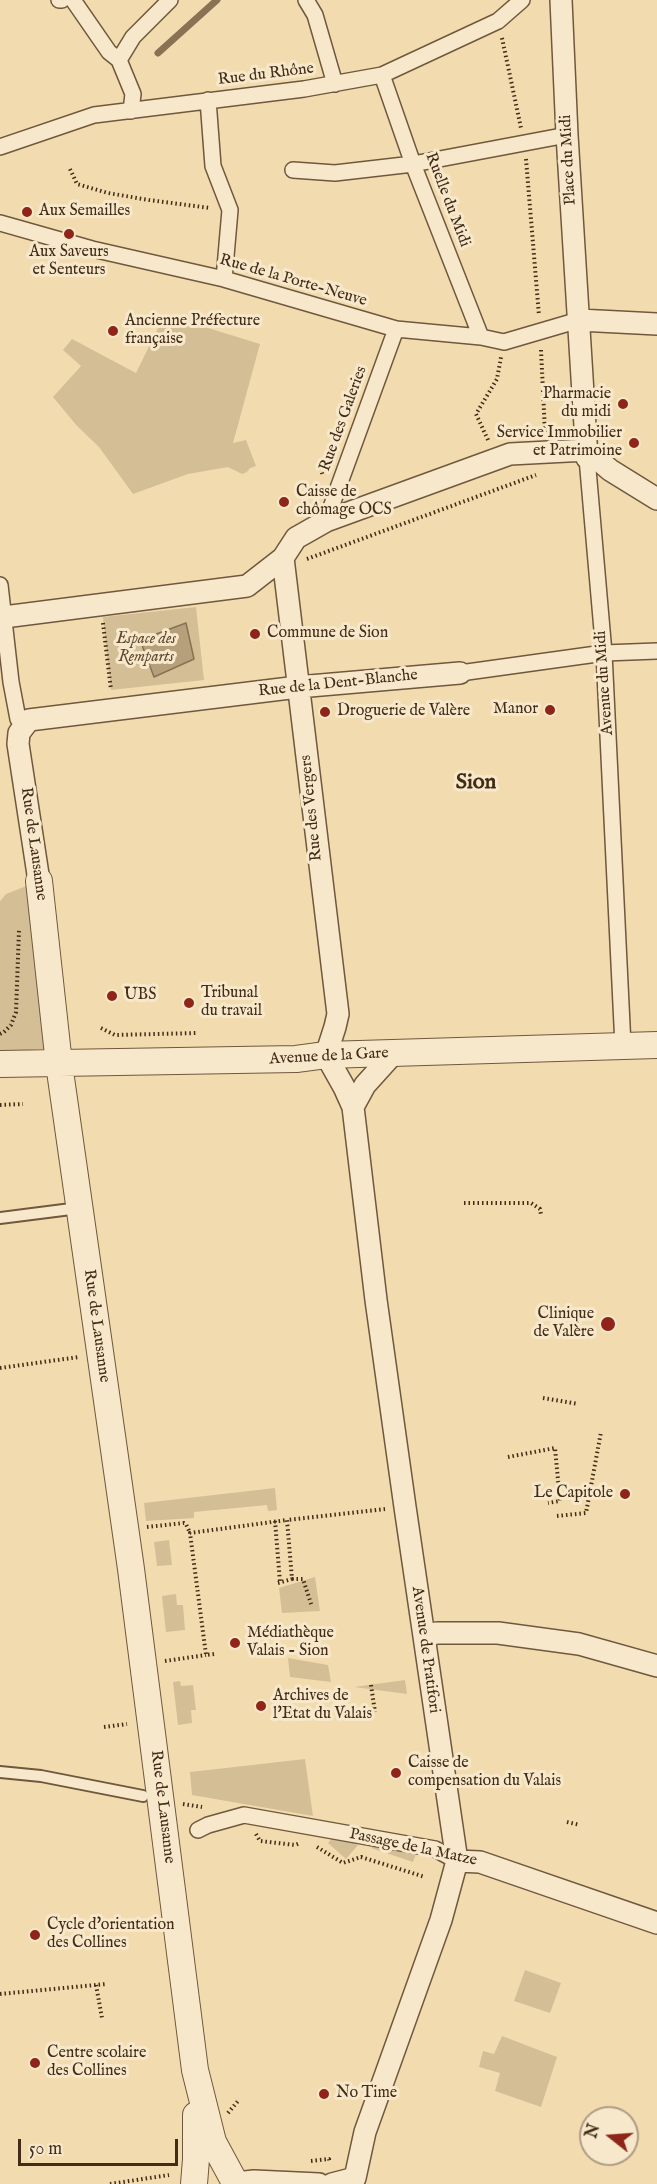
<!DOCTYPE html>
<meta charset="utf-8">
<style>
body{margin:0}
#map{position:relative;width:657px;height:2184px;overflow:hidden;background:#f2dcaf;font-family:"IM FELL English",serif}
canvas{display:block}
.north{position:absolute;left:579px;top:2106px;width:60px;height:60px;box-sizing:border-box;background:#f7e8cb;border:2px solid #af9d83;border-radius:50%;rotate:287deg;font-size:16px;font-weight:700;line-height:24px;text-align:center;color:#432c17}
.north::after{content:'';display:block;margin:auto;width:21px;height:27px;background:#8f2418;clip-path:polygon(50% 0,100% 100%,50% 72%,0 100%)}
.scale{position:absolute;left:18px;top:2139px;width:160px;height:27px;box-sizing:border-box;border:3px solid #432c17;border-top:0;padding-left:8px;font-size:18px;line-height:21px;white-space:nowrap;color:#432c17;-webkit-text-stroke:4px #f7e8cb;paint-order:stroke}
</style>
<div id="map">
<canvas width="657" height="2184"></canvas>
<div class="north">N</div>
<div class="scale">50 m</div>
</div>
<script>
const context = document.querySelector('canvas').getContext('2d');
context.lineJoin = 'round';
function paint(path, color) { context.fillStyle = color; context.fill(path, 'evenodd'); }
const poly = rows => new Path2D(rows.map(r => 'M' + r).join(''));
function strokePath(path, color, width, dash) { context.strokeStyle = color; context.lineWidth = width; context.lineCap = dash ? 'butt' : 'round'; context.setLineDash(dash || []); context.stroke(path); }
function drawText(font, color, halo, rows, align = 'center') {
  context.font = font + ' "IM FELL English",serif'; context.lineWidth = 6; context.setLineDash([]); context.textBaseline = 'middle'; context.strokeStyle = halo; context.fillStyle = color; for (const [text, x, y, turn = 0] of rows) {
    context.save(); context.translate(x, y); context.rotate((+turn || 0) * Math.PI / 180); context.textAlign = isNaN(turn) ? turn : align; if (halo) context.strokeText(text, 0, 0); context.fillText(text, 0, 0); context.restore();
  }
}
paint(poly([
 [168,318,195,324,260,344,233,443,246,440,256,466,250,468,247,472,242,474,228,467,188,474,133,494,99,447,77,426,53,397,81,366,63,350,72,339,136,373,160,324],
 [196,607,204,680,111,690,103,617],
 [39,881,59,1064,0,1064,0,901,6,894],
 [275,1488,277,1510,268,1511,267,1505,194,1512,194,1518,146,1521,144,1503],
 [169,1540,172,1565,157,1566,154,1542],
 [315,1577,320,1611,282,1613,279,1588],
 [176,1594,177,1605,183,1605,185,1630,166,1632,162,1596],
 [288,1658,328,1665,331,1682,290,1677],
 [405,1680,407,1694,354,1687],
 [180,1681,181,1686,193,1685,196,1710,191,1710,192,1723,178,1725,173,1682],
 [305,1759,313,1816,192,1795,190,1772],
 [334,1836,358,1845,346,1859,328,1843],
 [375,1844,417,1851,413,1862,371,1848],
 [525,1970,561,1983,550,2013,514,2001],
 [502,2036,557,2057,541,2107,495,2091,500,2073,479,2067,483,2051,494,2054]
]), '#d4be95');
const water = poly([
 [186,623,194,659,154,677,140,640,186,623]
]);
paint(water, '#b6a07b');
strokePath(water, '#887253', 1.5);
strokePath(poly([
 [158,53,217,0]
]), '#887253', 7);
const service = poly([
 [0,1218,79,1208],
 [0,1772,41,1776,143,1796]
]);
const pedestrian = poly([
 [59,0,62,0],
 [73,0,109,52,119,60,133,37,170,0],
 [306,0,315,15,335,84],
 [119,60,133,94,131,111],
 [382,75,413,164,481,337],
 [208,100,213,166,230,210,224,279],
 [0,147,94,115,304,89,382,75,498,21,522,0],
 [293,170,335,173,413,164,567,135],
 [0,223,92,249,224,279,396,329,481,337,504,342,579,320],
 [587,458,604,653,623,1046],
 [326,521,396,329],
 [0,585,11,682,18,719,23,726],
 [460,673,604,653,657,651],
 [198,1830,208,1825,244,1815,435,1849,457,1861]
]);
const minor = poly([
 [561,0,567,135,587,458],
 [579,320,657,324],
 [283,558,338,1014,335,1027,326,1055,344,1087,353,1107,376,1300,405,1507,457,1861,441,1920,365,2132,355,2178],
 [4,617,247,586,283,558,296,538,326,521,510,454,587,450,610,470,657,499],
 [39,881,18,744,19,733,29,720,298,687,460,673],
 [353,1107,365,1085,393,1054],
 [424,1635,437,1633,498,1633,579,1644,657,1666],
 [457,1861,480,1862,657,1923],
 [236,2183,254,2181,319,2184],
 [332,2184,355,2178]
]);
const tertiary = poly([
 [39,881,59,1064,131,1569,195,2070,213,2142,233,2179],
 [0,1064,296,1059,326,1055,657,1045],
 [194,2184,196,2159,196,2115]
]);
strokePath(service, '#6f583d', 14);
strokePath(pedestrian, '#6f583d', 18);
strokePath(minor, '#6f583d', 24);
strokePath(tertiary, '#6f583d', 28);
strokePath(poly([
 [502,38,521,128],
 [526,159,539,316],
 [70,169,77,184,108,193,149,200,210,208],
 [541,350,545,432],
 [488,440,476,414,497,379,501,357],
 [319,464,323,476],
 [307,559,536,475],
 [103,623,111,690],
 [101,1028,115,1035,198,1033],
 [0,1034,4,1032,11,1025,16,1012,19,930],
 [0,1105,23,1104],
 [464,1203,531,1203,540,1209,541,1215],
 [0,1368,79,1357],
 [543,1398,578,1404],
 [508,1457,555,1448,560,1501,548,1503],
 [557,1516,586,1513,601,1432],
 [275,1521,280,1582],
 [147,1527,184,1523,186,1524,190,1533],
 [292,1579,303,1579,312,1607],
 [278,1583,292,1579,287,1520,385,1509],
 [214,1654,206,1655,190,1533,287,1520],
 [165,1661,206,1655],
 [371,1685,375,1712],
 [104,1727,127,1724],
 [183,1804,202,1807],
 [567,1822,580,1825],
 [256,1834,260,1841,295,1845,300,1843],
 [317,1847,343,1863,361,1857,425,1877],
 [96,1985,102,2018],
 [0,1994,106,1984],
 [228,2113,238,2101],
 [311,2161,329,2159,330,2163],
 [110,2184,169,2175]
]), '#432c17', 4, [1.5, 3]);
strokePath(service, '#f7e8cb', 10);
strokePath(pedestrian, '#f7e8cb', 15);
strokePath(minor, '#f7e8cb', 21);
strokePath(tertiary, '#f7e8cb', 26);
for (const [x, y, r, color] of [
 [27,212,6,"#8f2418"],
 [69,234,6,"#8f2418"],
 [113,331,6,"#8f2418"],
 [623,404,6,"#8f2418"],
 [634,443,6,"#8f2418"],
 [284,502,6,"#8f2418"],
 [255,634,6,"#8f2418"],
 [550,710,6,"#8f2418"],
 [325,712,6,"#8f2418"],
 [112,996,6,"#8f2418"],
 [189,1003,6,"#8f2418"],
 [608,1324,8,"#8f2418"],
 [625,1494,6,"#8f2418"],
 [235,1643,6,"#8f2418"],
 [261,1706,6,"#8f2418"],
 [396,1773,6,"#8f2418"],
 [35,1935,6,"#8f2418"],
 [35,2063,6,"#8f2418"],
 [324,2094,6,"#8f2418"]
]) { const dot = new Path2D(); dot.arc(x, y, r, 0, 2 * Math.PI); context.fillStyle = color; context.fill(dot); strokePath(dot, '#f7e8cb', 2); }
drawText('16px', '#432c17', '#f7e8cb', [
 ["Rue du Rhône",266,75,-7],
 ["Place du Midi",569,160,-93],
 ["Ruelle du Midi",447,200,69],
 ["Rue de la Porte-Neuve",293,281,16],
 ["Rue des Galeries",344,419,-70],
 ["Avenue du Midi",605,683,-94],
 ["Rue de la Dent-Blanche",338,684,-6],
 ["Rue des Vergers",312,808,-96],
 ["Rue de Lausanne",33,844,82],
 ["Avenue de la Gare",329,1057,-3],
 ["Rue de Lausanne",96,1326,82],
 ["Avenue de Pratifori",425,1650,82],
 ["Rue de Lausanne",162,1807,83],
 ["Passage de la Matze",413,1848,12]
]);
drawText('16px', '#432c17', '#f7e8cb', [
 ["Aux Semailles",39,212],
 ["Aux Saveurs",69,253,"center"],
 ["et Senteurs",69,271,"center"],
 ["Ancienne Préfecture",125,322],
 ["française",125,340],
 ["Pharmacie",611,395,"right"],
 ["du midi",611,413,"right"],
 ["Service Immobilier",622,434,"right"],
 ["et Patrimoine",622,452,"right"],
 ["Caisse de",296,493],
 ["chômage OCS",296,511],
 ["Commune de Sion",267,634],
 ["Manor",538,710,"right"],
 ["Droguerie de Valère",337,712],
 ["Tribunal",201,994],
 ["du travail",201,1012],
 ["UBS",124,996],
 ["Clinique",594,1315,"right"],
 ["de Valère",594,1333,"right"],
 ["Le Capitole",613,1494,"right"],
 ["Médiathèque",247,1634],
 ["Valais - Sion",247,1652],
 ["Archives de",273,1697],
 ["l'Etat du Valais",273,1715],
 ["Caisse de",408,1764],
 ["compensation du Valais",408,1782],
 ["Cycle d'orientation",47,1926],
 ["des Collines",47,1944],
 ["Centre scolaire",47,2054],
 ["des Collines",47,2072],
 ["No Time",336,2094]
], 'left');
drawText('italic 16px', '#604930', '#f7e8cb', [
 ["Espace des",146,640],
 ["Remparts",146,658]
]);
drawText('bold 22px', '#432c17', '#f7e8cb', [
 ["Sion",476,783]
]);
</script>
